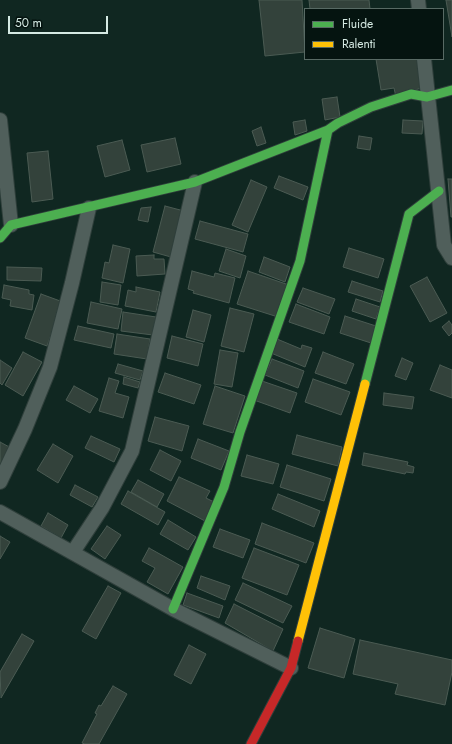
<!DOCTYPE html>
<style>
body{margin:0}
#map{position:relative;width:452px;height:744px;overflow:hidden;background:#102721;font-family:Jost,sans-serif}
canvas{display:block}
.legend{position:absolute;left:304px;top:8px;width:140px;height:52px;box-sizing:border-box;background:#051410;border:1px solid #586a64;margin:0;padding:5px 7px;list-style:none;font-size:12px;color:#d5eae3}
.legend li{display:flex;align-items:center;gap:8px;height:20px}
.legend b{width:20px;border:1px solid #586a64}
.scale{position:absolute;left:8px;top:16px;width:100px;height:18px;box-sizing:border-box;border:2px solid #d5eae3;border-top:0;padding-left:5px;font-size:12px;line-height:14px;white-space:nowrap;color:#d5eae3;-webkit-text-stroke:3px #051410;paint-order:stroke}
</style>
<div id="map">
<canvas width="452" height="744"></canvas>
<ul class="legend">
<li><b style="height:5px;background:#4caf50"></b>Fluide</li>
<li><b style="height:5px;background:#ffc107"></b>Ralenti</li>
</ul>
<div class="scale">50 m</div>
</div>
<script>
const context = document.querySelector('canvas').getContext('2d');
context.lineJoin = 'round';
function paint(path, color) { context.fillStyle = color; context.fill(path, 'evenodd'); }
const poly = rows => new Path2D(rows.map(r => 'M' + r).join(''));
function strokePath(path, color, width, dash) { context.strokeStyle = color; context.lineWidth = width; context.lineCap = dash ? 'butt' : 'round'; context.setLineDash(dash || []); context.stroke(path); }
const building = poly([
 [259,0,302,0,305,52,265,56,259,0],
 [309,0,369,0,370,9,310,9,309,0],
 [446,0,452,0,452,37,446,0],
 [376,59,417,59,421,88,396,97,394,88,381,90,376,59],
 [337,97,340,117,325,120,322,99,337,97],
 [305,120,307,131,295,135,293,122,305,120],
 [403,120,423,121,422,134,402,133,403,120],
 [261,127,266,143,257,146,252,131,261,127],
 [359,136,372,138,370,150,357,148,359,136],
 [175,138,181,164,147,172,141,145,175,138],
 [122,140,130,170,105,177,97,146,122,140],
 [48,151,53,199,32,202,27,153,48,151],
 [279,176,308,187,303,200,274,188,279,176],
 [448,179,452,179,452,217,451,217,448,179],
 [251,180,267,187,248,232,232,225,251,180],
 [165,206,184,211,171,257,153,252,165,206],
 [151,207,148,222,138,220,141,208,151,207],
 [200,221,248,234,243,252,195,239,200,221],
 [113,245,130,249,123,283,102,278,105,262,109,263,113,245],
 [349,248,384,259,378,278,343,267,349,248],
 [226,249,246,256,240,278,219,271,226,249],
 [154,255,154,259,164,259,165,274,137,276,136,256,154,255],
 [264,257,290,267,285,282,259,272,264,257],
 [7,267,42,268,41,281,7,280,7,267],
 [192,271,214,277,215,273,235,278,229,303,193,293,194,291,188,289,192,271],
 [248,271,289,285,278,317,237,304,248,271],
 [427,277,447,313,430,322,410,286,427,277],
 [352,281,383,291,380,302,348,292,352,281],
 [102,282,121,285,118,305,100,302,102,282],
 [4,285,29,290,29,294,34,295,32,310,10,306,11,300,2,298,4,285],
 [136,287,160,292,156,312,125,306,128,290,136,292,136,287],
 [303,288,335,299,329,314,297,302,303,288],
 [41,294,63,302,47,346,25,338,41,294],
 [356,299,380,307,376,319,352,311,356,299],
 [91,302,122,309,118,329,87,323,91,302],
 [296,304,330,317,324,334,289,322,296,304],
 [230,308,254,314,244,352,221,346,230,308],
 [193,310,211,315,204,342,186,337,193,310],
 [123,312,156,317,153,335,121,331,123,312],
 [345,316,376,326,371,343,340,333,345,316],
 [449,321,452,325,452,333,449,336,442,327,449,321],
 [78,326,114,334,111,348,74,340,78,326],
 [117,334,150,339,147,359,114,354,117,334],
 [172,336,203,344,198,366,167,358,172,336],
 [277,339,301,349,302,345,312,348,305,367,271,353,277,339],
 [220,350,238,353,232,387,214,384,220,350],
 [23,352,42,362,23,396,5,385,23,352],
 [323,352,354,364,346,384,315,373,323,352],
 [402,358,413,363,406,380,395,376,402,358],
 [272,359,304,371,298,388,265,375,272,359],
 [0,360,12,368,2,385,0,383,0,360],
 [118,364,143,371,140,380,115,373,118,364],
 [440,365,452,370,452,398,430,390,440,365],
 [165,373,201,385,194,404,158,392,165,373],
 [124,377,140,382,138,388,123,384,124,377],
 [109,378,119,381,115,393,129,397,123,418,99,411,109,378],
 [313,379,350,392,341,415,305,402,313,379],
 [262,381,297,393,290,413,254,400,262,381],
 [74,386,98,399,90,413,66,400,74,386],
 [215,386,245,396,233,433,203,424,215,386],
 [384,393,414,397,412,409,383,405,384,393],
 [155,417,189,426,182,451,148,441,155,417],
 [297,435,342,447,338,466,292,454,297,435],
 [91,436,120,449,114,462,85,448,91,436],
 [198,439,229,451,221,470,191,458,198,439],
 [0,442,13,449,0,472,0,442],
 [53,444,73,456,58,483,37,470,53,444],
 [160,450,181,461,171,481,150,470,160,450],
 [364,453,408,462,407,465,414,467,413,473,406,472,405,474,362,465,364,453],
 [247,455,279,464,273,484,241,476,247,455],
 [287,465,331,479,324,501,280,487,287,465],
 [179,477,210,491,206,498,214,502,205,521,167,501,179,477],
 [138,480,164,494,157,507,131,492,138,480],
 [75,485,98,497,92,507,70,495,75,485],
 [128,491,165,512,158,525,121,504,128,491],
 [278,494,320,511,314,527,272,509,278,494],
 [48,513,68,525,61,538,41,526,48,513],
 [168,520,196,537,188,550,160,534,168,520],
 [262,523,314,543,306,563,255,544,262,523],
 [107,526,121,535,105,559,91,549,107,526],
 [220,529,250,540,243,558,213,547,220,529],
 [0,536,10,542,0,559,0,536],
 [149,548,183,567,168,594,147,582,155,568,142,561,149,548],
 [254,548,299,565,287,595,242,578,254,548],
 [201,576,230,586,225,600,197,588,201,576],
 [243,583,292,606,283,623,235,600,243,583],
 [108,586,121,593,96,639,82,631,108,586],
 [187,593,223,606,219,618,183,605,187,593],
 [234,604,283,629,273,651,225,623,234,604],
 [320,628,355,639,344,678,308,668,320,628],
 [22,634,34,641,1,698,0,672,22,634],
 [360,640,452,660,452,672,445,705,395,694,398,684,353,674,360,640],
 [189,645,206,654,191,684,174,675,189,645],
 [113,686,127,694,99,744,85,744,82,743,97,714,95,713,99,705,101,706,113,686]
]);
paint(building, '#33423b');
strokePath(building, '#4b5b53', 1);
const street = poly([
 [418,0,419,9],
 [424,59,444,245,452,258],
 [0,120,11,225],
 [0,482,25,429,50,367,72,283,89,208],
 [0,512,173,609,291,668],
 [73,552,102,508,132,451,195,182]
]);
const fast = poly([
 [0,238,11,225,195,182,328,130,338,123,371,107,411,94,427,97,452,90],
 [365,384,409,214,439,191],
 [173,609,224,487,240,432,300,261,328,130]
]);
const slow = poly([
 [298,641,365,384]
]);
const jam = poly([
 [251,744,291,668,298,641]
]);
strokePath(street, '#2f3f3b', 16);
strokePath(fast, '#2f3f3b', 11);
strokePath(slow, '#2f3f3b', 11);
strokePath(jam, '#2f3f3b', 11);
strokePath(street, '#505f5b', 14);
strokePath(fast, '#4caf50', 9);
strokePath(slow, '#ffc107', 9);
strokePath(jam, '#c62828', 9);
</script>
